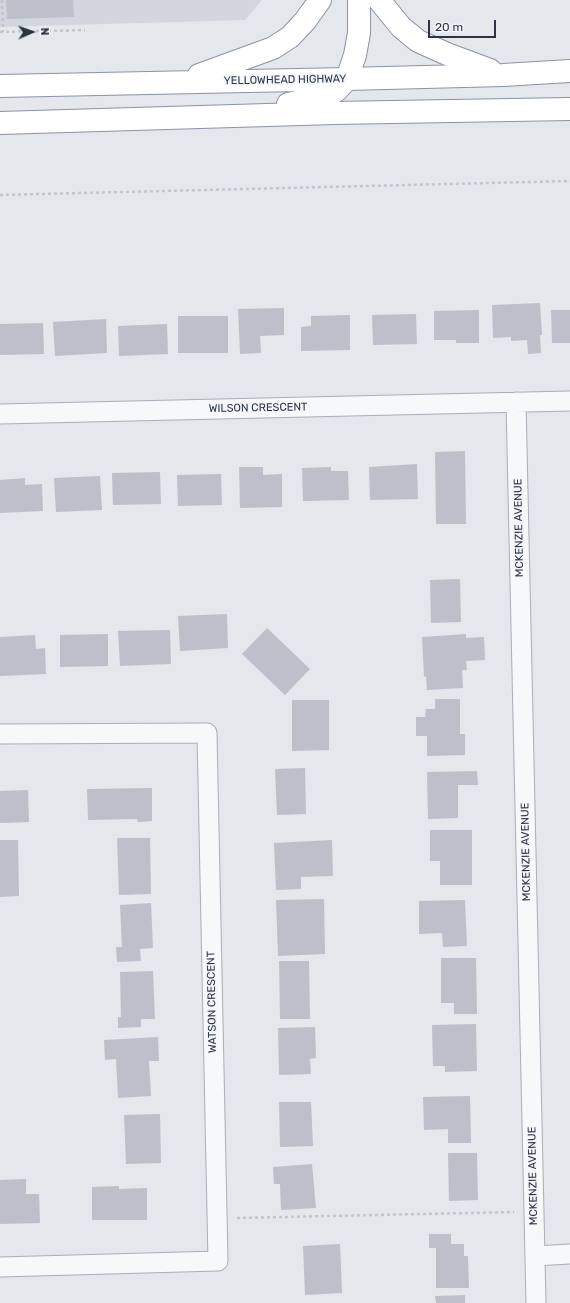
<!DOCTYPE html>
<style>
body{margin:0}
#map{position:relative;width:570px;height:1303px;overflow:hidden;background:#e4e7ec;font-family:Rubik,sans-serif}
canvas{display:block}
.north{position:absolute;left:12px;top:12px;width:40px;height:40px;-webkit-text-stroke:3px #f4f6f9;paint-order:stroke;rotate:88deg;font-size:11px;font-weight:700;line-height:16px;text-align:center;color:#2b3445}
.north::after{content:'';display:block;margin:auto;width:14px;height:18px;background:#2b3445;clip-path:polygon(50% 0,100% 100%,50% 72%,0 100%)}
.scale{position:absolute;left:428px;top:20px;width:68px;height:18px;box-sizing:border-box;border:2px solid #2b3445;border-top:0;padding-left:5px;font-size:12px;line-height:14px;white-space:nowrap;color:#2b3445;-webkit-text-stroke:3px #f4f6f9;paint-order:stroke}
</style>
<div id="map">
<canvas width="570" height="1303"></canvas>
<div class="north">N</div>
<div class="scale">20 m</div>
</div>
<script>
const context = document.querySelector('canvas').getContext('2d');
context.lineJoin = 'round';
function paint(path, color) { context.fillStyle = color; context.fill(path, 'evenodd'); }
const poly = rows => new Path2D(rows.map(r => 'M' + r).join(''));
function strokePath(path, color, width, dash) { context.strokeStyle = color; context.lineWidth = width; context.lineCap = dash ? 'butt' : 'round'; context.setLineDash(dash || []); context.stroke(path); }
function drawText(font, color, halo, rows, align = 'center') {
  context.font = font + ' Rubik,sans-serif'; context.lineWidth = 3.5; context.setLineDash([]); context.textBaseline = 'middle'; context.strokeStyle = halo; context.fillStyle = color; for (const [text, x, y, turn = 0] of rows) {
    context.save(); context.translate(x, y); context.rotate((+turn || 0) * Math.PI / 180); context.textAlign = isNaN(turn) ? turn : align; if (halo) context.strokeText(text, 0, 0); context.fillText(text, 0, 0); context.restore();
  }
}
paint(poly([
 [0,0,262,0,245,20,0,27]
]), '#d2d6de');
paint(poly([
 [6,0,73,0,74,17,7,19],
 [540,303,542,335,540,335,541,353,528,354,527,340,511,341,511,337,493,338,492,305],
 [284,308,284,335,260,336,261,353,240,354,238,309],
 [479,310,479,343,456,343,456,340,434,340,434,311],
 [551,310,570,310,570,343,552,343],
 [416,314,417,344,373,345,372,315],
 [350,315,350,350,301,351,301,327,311,326,311,316],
 [178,316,228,316,228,353,178,353],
 [106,319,107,353,55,356,53,322],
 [43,323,44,354,0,355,0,324],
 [167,324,168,354,119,356,118,326],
 [465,451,466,524,436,524,435,452],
 [417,464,418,499,370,500,369,467],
 [239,467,263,467,263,475,282,474,282,507,240,508],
 [331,467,331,471,348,471,349,500,303,501,302,468],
 [160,472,161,504,113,505,112,473],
 [221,474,222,505,178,506,177,475],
 [100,476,102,510,56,512,54,478],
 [25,478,25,485,42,484,43,511,0,513,0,480],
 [460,579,461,622,431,623,430,580],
 [227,614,228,648,180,651,178,616],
 [267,628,310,669,285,695,242,654],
 [170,630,171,664,120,666,118,631],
 [108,634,108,666,60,667,60,635],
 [466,634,466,638,484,637,485,660,466,661,467,670,462,670,463,688,427,690,426,676,424,677,422,637],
 [35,635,36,649,45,648,46,674,0,676,0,637],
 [435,699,460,699,460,734,465,734,465,755,427,756,427,736,416,736,416,717,425,717,426,709,435,709],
 [292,700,329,700,329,750,292,751],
 [305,768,306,814,277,815,275,769],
 [477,771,478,785,458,785,458,818,428,819,427,772],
 [152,788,152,821,138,822,137,819,88,820,87,789],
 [28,790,29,822,0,823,0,791],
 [430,830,472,830,472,885,440,885,440,861,430,861],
 [117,838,150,838,151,894,119,895],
 [0,840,18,840,19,896,0,897],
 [332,840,333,876,301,877,301,889,276,890,274,843],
 [324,899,325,954,278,956,276,900],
 [465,900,467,946,443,947,442,933,419,934,419,901],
 [151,903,153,948,140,949,141,961,117,962,116,947,122,947,120,905],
 [441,958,476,958,477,1014,454,1014,454,1003,441,1003],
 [279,961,309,961,310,1019,280,1019],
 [153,971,155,1019,141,1019,141,1027,118,1028,118,1017,121,1017,120,972],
 [476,1024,477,1071,445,1072,445,1066,433,1066,432,1025],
 [315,1027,316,1058,310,1059,311,1074,279,1075,278,1028],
 [158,1037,159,1061,149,1061,151,1096,118,1098,116,1059,105,1060,104,1040],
 [470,1096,471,1143,448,1143,448,1129,424,1130,423,1097],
 [279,1102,311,1102,313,1146,280,1147],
 [160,1114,161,1163,126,1164,124,1115],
 [448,1153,477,1153,478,1200,449,1201],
 [312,1164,316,1208,281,1210,280,1184,274,1184,273,1167],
 [26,1179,26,1194,39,1194,40,1223,0,1224,0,1180],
 [119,1186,119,1189,147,1188,147,1220,92,1220,92,1187],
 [429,1234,451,1234,451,1244,464,1244,464,1256,468,1256,469,1288,436,1288,436,1248,429,1248],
 [340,1244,342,1293,305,1295,303,1246],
 [465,1295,465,1303,436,1303,435,1296]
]), '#bbc0ca');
const street = poly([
 [516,402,536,1303],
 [0,414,570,401],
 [0,734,207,733,218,1261,0,1267],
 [535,1256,570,1254]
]);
const highway = poly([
 [379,0,401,27,418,41,447,54,490,70],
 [199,75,273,48,290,37,305,21,320,0],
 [0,86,347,79,503,75,570,71],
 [288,104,327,96,337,90,347,79,355,55,359,33,359,0],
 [0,123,334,113,570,109]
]);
strokePath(street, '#a9aeb7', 21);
strokePath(highway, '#8b94a3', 24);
strokePath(poly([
 [2,0,3,32],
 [0,32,85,30],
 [0,195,570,181],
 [237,1218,514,1212]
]), '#c2c5cb', 2.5, [3, 3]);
strokePath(street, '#f7f8fa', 19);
strokePath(highway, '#fff', 22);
drawText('11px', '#2b3445', '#f4f6f9', [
 ["YELLOWHEAD HIGHWAY",285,80,-1],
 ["WILSON CRESCENT",258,408,-1],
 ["MCKENZIE AVENUE",519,528,-91],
 ["MCKENZIE AVENUE",526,852,-91],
 ["WATSON CRESCENT",212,1002,-91],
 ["MCKENZIE AVENUE",533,1176,-91]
]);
</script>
